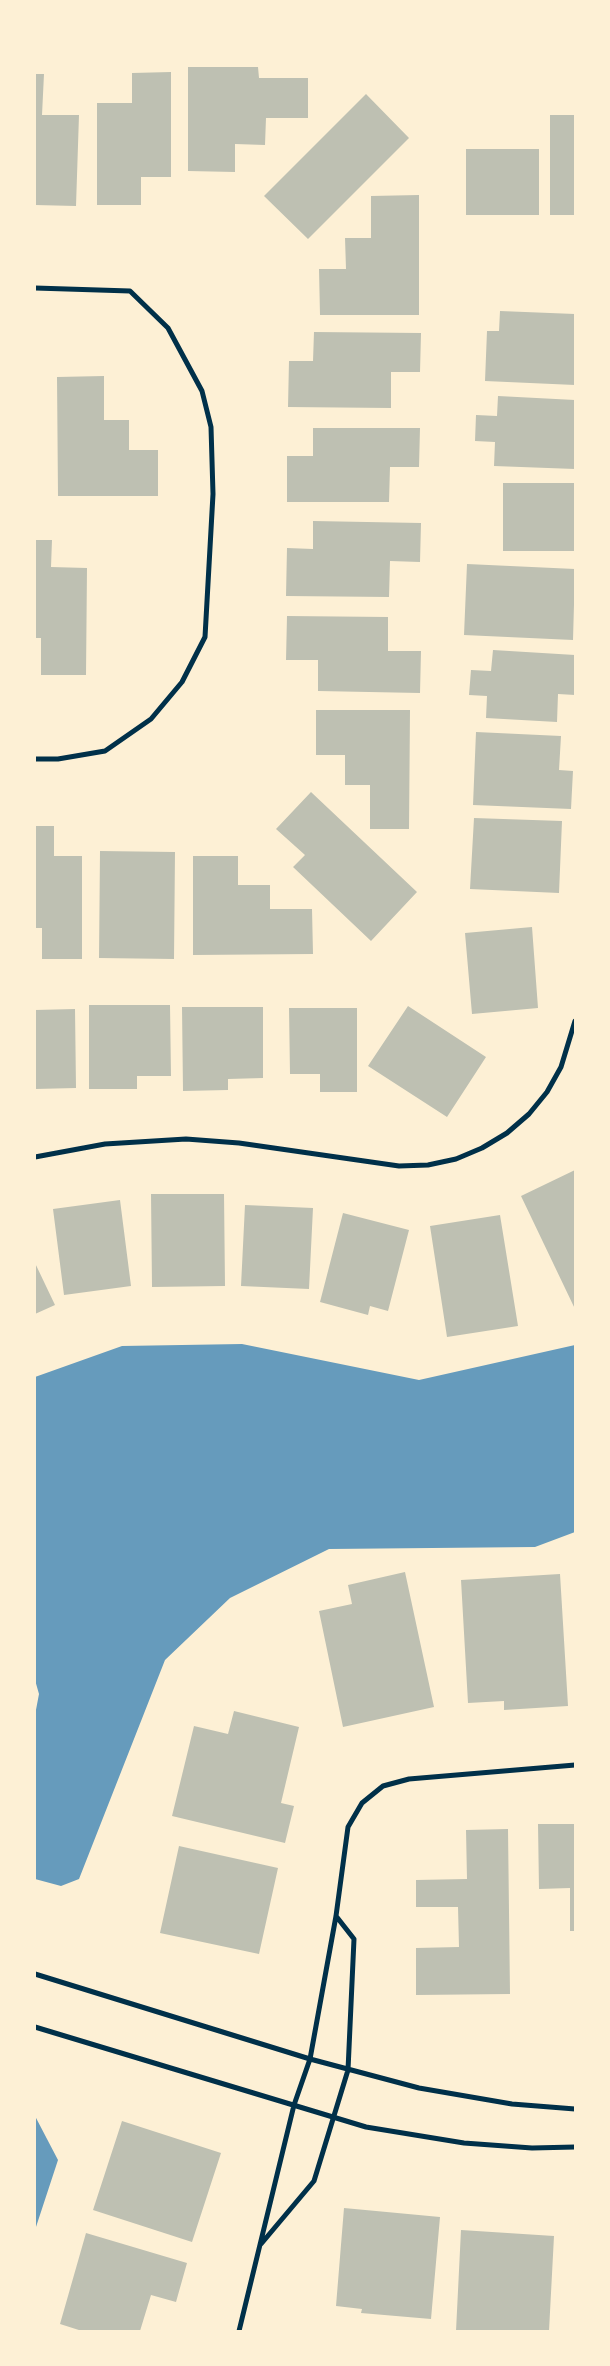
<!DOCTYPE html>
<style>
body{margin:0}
#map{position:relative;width:610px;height:2366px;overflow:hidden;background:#fdf0d5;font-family:"Fira Sans",sans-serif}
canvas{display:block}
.frame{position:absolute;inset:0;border:36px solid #fdf0d5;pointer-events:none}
</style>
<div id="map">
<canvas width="610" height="2366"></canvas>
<div class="frame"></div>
</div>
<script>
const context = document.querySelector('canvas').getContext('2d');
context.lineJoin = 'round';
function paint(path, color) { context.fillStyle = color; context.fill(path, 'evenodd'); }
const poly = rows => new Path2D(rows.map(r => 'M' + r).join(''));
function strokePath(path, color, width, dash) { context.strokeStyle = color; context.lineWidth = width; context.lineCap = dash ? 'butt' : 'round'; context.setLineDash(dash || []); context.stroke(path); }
paint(poly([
 [242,1344,419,1380,575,1345,575,1532,535,1547,329,1549,230,1598,165,1660,79,1879,61,1886,35,1879,35,1715,39,1694,35,1680,35,1377,122,1346],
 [35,2116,58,2160,35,2230]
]), '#669bbc');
paint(poly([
 [188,67,258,67,259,78,308,78,308,118,266,118,265,145,235,144,235,172,188,171],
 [171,72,171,177,141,177,141,205,97,205,97,103,132,103,132,73],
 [35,74,44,74,42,115,79,115,76,206,35,205],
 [366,94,409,138,308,239,264,196],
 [550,115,575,115,575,215,550,215],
 [466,149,539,149,539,215,466,215],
 [419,195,419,315,320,315,319,269,346,269,345,238,371,238,371,196],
 [500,311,575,314,575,385,485,381,487,331,499,331],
 [314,332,421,333,420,372,391,372,391,408,288,407,289,361,313,361],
 [104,376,104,420,129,420,129,450,158,450,158,496,58,496,57,377],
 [498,396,575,400,575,469,494,466,495,442,475,441,476,415,497,416],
 [313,428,420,428,419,467,390,467,389,502,287,502,287,456,313,456],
 [503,483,575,483,575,551,503,551],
 [313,521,421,523,420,562,390,561,389,597,286,596,287,548,313,549],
 [35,540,52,540,51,567,87,568,86,675,41,675,41,638,35,638],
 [467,564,575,569,573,640,464,635],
 [287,616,388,617,388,651,421,651,420,693,318,691,318,660,286,660],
 [493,650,575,655,575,695,558,694,557,722,486,718,487,696,469,695,471,670,491,671],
 [316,710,410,710,409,829,370,829,370,785,345,785,345,755,316,755],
 [476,732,561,736,559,770,573,771,571,809,473,805],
 [311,792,417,892,371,941,293,867,305,855,276,829],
 [474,818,562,821,559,893,470,889],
 [35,826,54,826,54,856,82,856,82,959,42,959,42,928,35,928],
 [100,851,175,852,174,959,99,958],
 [193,856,238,856,238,885,270,885,270,909,312,909,313,954,193,955],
 [532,927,538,1008,472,1014,465,933],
 [89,1005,170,1005,171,1076,137,1076,137,1089,89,1089],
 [408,1006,486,1057,447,1117,368,1066],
 [182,1007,263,1007,263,1078,228,1079,228,1090,183,1091],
 [289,1008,357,1008,357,1092,320,1092,320,1074,290,1074],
 [75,1009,76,1088,35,1089,35,1010],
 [575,1170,575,1309,521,1196],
 [151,1194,224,1194,225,1286,152,1287],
 [120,1200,131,1286,64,1295,53,1209],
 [245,1205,313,1208,309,1289,241,1286],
 [343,1213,409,1230,388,1311,370,1306,368,1315,320,1302],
 [500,1215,518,1326,447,1337,430,1226],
 [35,1263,55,1305,35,1314],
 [405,1572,434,1707,343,1727,319,1611,352,1604,348,1585],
 [560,1574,568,1706,504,1710,504,1701,468,1703,461,1580],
 [234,1711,299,1727,281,1803,294,1806,285,1843,172,1816,194,1726,228,1734],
 [538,1824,575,1824,575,1931,570,1931,570,1888,539,1889],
 [508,1829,510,1994,416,1995,416,1948,459,1947,458,1907,416,1907,416,1880,467,1879,466,1830],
 [179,1846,278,1868,259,1954,160,1933],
 [122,2121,221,2153,192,2242,93,2210],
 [344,2208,440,2217,431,2319,361,2313,362,2309,336,2306],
 [461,2230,554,2236,549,2331,456,2331],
 [86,2233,187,2263,176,2302,151,2295,140,2331,82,2331,60,2324]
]), '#bec0b2');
strokePath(poly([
 [35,288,130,291,168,328,202,391,211,427,213,494,205,637,182,682,151,719,105,751,58,759,35,759],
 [35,1157,105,1144,186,1139,239,1143,399,1166,428,1165,456,1159,482,1148,507,1133,529,1114,547,1092,561,1067,575,1021],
 [35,1974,310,2059,419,2088,512,2104,575,2109],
 [35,2027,366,2127,464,2143,532,2148,575,2147],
 [261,2244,314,2181,348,2070,354,1939,336,1916],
 [239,2331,294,2105,310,2059,336,1916,348,1827,362,1803,383,1786,409,1779,575,1765]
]), '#003049', 5);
</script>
